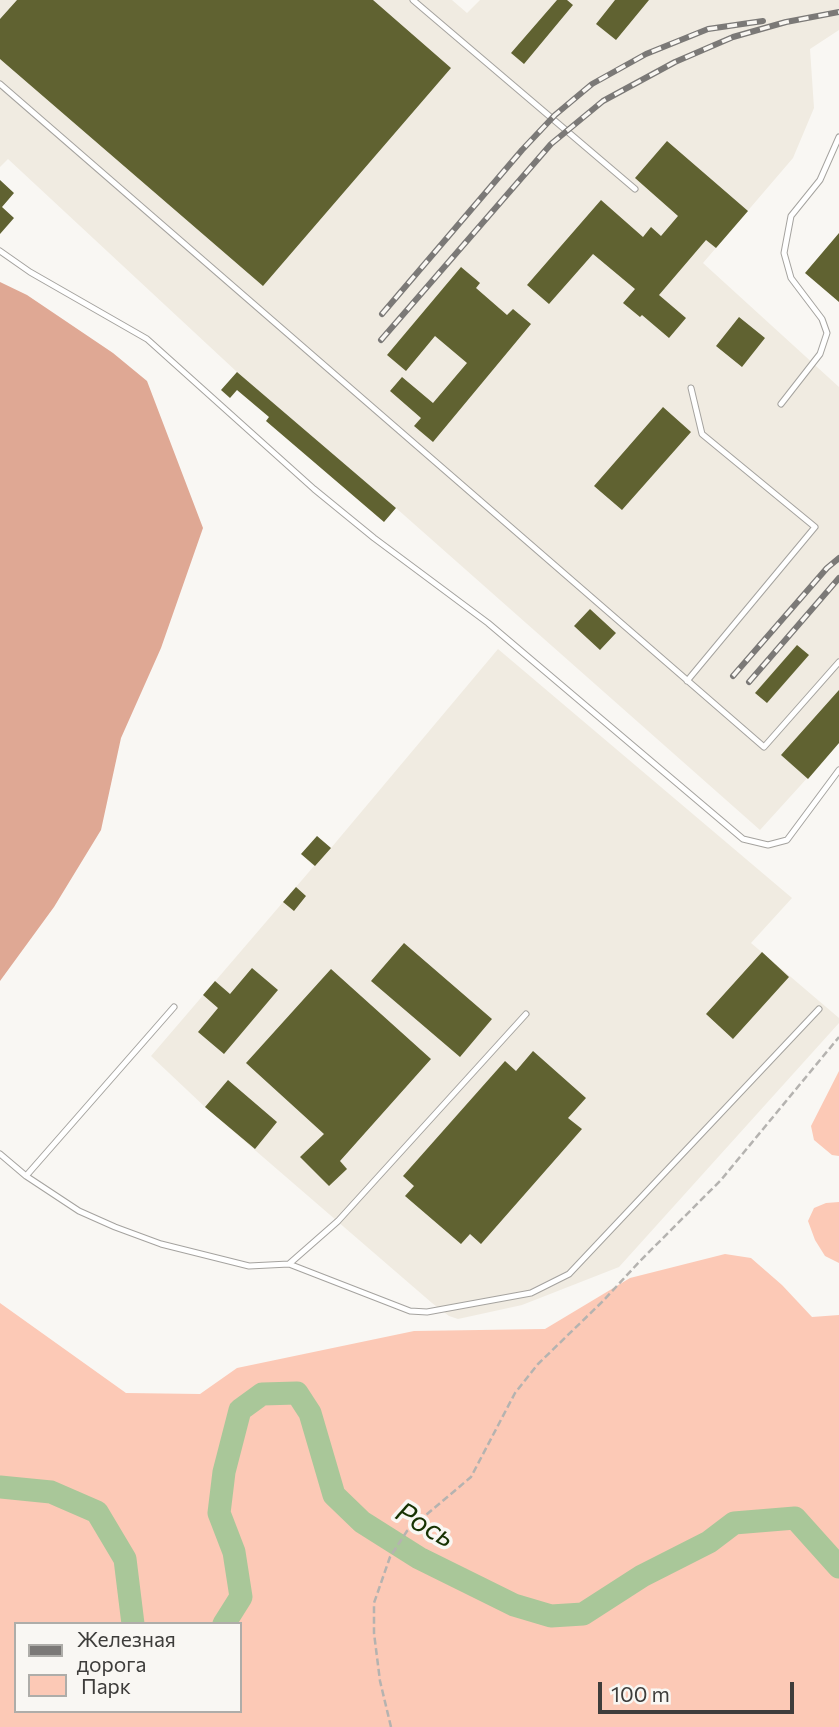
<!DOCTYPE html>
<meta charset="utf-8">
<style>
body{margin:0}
#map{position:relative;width:839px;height:1727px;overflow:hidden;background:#f9f7f3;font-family:Commissioner,sans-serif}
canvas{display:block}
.legend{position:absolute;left:14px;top:1622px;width:228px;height:91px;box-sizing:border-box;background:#f9f7f3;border:2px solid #aeada9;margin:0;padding:9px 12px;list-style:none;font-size:21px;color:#3e3d3b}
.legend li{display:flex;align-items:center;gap:14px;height:35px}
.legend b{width:35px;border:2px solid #aeada9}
.scale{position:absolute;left:598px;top:1682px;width:196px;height:32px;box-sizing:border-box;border:4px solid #3e3d3b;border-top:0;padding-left:9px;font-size:21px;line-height:24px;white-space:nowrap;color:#3e3d3b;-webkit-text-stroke:5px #f9f7f3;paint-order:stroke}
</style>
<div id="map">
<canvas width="839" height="1727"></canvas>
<ul class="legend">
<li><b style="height:9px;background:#7b7977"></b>Железная дорога</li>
<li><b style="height:19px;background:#fcc9b6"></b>Парк</li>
</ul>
<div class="scale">100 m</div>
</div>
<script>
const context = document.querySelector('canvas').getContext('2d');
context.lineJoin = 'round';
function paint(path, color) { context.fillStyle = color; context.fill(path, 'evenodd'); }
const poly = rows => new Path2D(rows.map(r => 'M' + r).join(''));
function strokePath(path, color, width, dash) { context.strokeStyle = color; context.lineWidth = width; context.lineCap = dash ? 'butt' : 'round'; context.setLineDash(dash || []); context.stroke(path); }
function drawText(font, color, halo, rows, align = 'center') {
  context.font = font + ' Commissioner,sans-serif'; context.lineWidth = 7; context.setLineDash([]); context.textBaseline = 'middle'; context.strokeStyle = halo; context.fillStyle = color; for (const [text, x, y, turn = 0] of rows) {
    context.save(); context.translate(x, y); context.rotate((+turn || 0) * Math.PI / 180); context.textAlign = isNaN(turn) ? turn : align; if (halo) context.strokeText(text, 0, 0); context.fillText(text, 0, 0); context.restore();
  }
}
paint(poly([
 [0,0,452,0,467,13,480,0,839,0,839,30,810,49,814,108,793,158,703,263,839,387,839,743,760,830,396,508,237,372,8,159,0,167],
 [498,649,792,898,751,943,839,1018,839,1023,619,1267,522,1305,458,1319,449,1316,432,1303,205,1107,151,1056,314,866,301,854,317,836,331,848]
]), '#f0ebe1');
paint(poly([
 [839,1071,839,1156,832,1155,814,1140,811,1126],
 [839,1202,839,1263,825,1256,815,1240,808,1221,814,1208,826,1203],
 [725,1254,751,1258,782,1285,812,1317,839,1315,839,1727,0,1727,0,1303,126,1393,200,1394,237,1368,414,1331,545,1329,630,1278],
 [16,1624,240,1624,240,1711,16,1711]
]), '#fcc9b6');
paint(poly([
 [0,282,27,295,113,353,147,381,203,528,161,648,121,738,101,830,54,907,0,981]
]), '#dfa894');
strokePath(poly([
 [0,1487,51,1492,97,1512,125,1559,133,1624],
 [224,1624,241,1597,234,1552,219,1513,224,1472,240,1410,262,1394,297,1393,310,1413,334,1495,362,1522,419,1558,514,1605,551,1616,583,1614,642,1576,709,1542,734,1523,795,1518,839,1567]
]), '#a9c799', 23);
paint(poly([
 [17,0,373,0,451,68,263,286,0,59,0,19],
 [557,0,567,0,573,5,524,64,511,53],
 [615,0,649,0,616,40,596,24],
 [667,141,748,211,716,248,706,240,659,295,686,318,669,338,642,315,640,317,623,303,635,289,593,254,549,304,527,285,601,200,643,237,651,227,661,236,678,216,635,178],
 [0,180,14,193,2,207,14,218,0,234],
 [839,233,839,302,805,273],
 [461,267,480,283,476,288,507,315,513,309,531,324,433,442,414,426,421,418,390,391,402,377,433,403,467,363,435,336,406,371,387,355],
 [739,317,765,338,742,367,716,346],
 [237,372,396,508,384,522,266,421,269,417,237,390,230,398,221,390],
 [663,407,691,432,622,510,594,486],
 [590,609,616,633,600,650,574,626],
 [797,645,809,655,767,703,755,693],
 [839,690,839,743,808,779,781,755],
 [317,836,331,848,315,866,301,854],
 [296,887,306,896,294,911,283,902],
 [404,943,492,1019,460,1057,371,981],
 [762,952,789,977,733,1039,706,1014],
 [252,968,278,990,224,1054,198,1032,218,1008,203,995,215,981,230,994],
 [331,969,431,1059,340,1161,347,1169,329,1186,300,1157,324,1134,246,1063],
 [533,1051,586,1098,568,1118,582,1129,481,1244,470,1234,461,1244,405,1196,414,1186,403,1176,505,1061,516,1071],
 [228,1080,277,1122,255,1149,205,1107]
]), '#606231');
const service = poly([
 [413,0,635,189],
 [0,84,764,747,839,662],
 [0,251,30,272,147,339,314,489,374,538,488,623,743,839,768,845,787,840,839,770],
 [781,404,820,354,827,333,822,319,791,278,784,253,791,216,820,180,839,137],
 [687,681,815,527,702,434,691,388],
 [0,1154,26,1176,79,1211,115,1227,161,1244,249,1266,289,1264,410,1311,427,1312,531,1293,569,1274,819,1009],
 [26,1176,174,1007],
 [289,1264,338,1221,526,1014]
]);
strokePath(service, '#a5a39f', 7);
strokePath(poly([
 [391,1727,380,1681,374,1633,374,1603,390,1557,407,1531,471,1477,515,1393,538,1364,603,1301,640,1261,721,1180,839,1037]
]), '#b5b3b0', 2.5, [7, 3.5]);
strokePath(service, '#fff', 5);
const rail = poly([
 [382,314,522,150,555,115,592,84,646,54,708,29,763,21],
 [381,340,551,144,603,101,675,62,733,37,786,22,839,12],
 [733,676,827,568,839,558],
 [749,682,839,578]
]);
strokePath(rail, '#7b7977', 6);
strokePath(rail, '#f9f7f3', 3.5, [10]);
drawText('italic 28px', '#173202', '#f9f7f3', [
 ["Рось",425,1525,30]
]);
</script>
